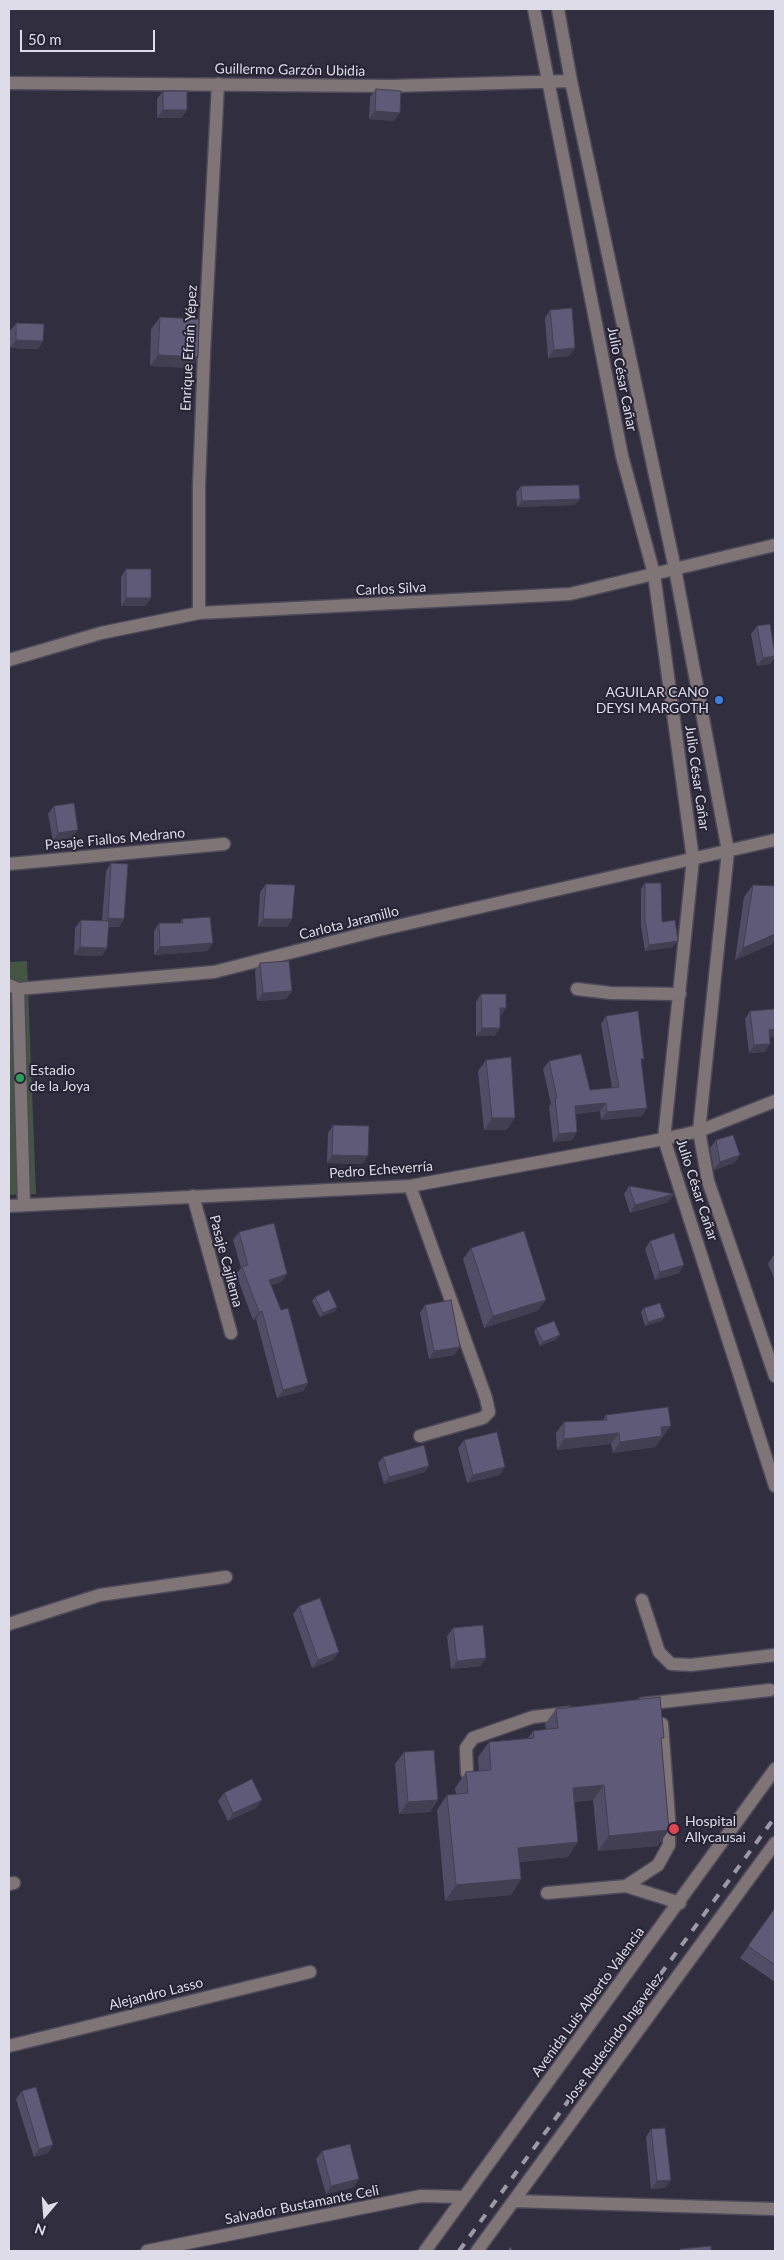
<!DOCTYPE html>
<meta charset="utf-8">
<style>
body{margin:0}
#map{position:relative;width:784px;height:2260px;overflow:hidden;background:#312e3f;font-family:Lato,sans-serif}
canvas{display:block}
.frame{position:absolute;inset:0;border:10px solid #dedce8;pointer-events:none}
.north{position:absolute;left:20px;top:2190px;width:50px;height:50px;-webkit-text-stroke:4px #272435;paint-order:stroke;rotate:198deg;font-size:14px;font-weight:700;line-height:20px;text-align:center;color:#dedce8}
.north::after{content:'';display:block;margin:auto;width:18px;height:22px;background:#dedce8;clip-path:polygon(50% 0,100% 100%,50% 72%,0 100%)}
.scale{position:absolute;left:20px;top:30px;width:135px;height:22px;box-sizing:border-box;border:2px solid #dedce8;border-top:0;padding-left:6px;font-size:15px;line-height:18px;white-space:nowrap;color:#dedce8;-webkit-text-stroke:4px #272435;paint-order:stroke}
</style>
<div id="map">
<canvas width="784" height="2260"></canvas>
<div class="frame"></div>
<div class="north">N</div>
<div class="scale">50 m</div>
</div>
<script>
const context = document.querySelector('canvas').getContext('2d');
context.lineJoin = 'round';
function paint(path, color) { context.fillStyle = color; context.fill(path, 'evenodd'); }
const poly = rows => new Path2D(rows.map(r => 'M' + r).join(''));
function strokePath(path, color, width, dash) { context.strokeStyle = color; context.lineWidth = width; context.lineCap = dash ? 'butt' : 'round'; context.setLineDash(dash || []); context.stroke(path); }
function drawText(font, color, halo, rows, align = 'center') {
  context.font = font + ' Lato,sans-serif'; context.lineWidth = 4; context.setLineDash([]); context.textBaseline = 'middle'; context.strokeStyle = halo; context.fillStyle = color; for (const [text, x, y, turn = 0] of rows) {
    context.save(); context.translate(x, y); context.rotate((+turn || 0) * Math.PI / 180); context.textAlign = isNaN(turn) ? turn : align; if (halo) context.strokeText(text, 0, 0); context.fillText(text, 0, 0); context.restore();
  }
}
paint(poly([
 [27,961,36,1194,9,1195,9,962]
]), '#455543');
const minor = poly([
 [534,9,622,456,654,574,693,859,664,1139,775,1486],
 [558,9,571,81,675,569,728,851,699,1131,708,1181,775,1376],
 [9,83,391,86,571,81],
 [199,613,199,486,204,353,218,84],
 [9,660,101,633,199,613,570,594,775,545],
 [9,864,224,844],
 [9,985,18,989,214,972,375,931,775,840],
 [18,989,24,1205],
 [577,989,611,993,680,994],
 [410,1186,486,1398,489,1412,483,1418,420,1436],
 [193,1196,231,1333],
 [9,1206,410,1186,664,1139,699,1131,775,1101],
 [642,1600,659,1652,671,1664,691,1665,775,1655],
 [9,1624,100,1595,226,1577],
 [643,1704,770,1690],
 [467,1773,466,1748,473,1738,533,1717,569,1713],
 [9,1884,14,1883],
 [626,1886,658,1865,669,1845,669,1819,662,1724],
 [547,1893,626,1886,680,1903],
 [9,2046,310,1972],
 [514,2201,775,2209],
 [147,2251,421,2196,464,2197],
 [425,2251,775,1769],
 [477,2251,775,1843]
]);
strokePath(minor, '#4d4a5a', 15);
strokePath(minor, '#807576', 12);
strokePath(poly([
 [459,2251,775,1817]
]), '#9d9aa8', 4, [9, 9]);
paint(poly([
 [376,89,394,121,369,119,370,97],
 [163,91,187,110,181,118,157,118,157,99],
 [550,310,575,348,569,356,548,358,545,318],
 [160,317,198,357,190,368,150,366,151,329],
 [16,323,43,341,38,349,10,348,10,331],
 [521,486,575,505,517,507,516,492],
 [126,569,151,598,145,606,121,606,121,577],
 [757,626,775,652,775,657,770,664,757,666,751,634],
 [54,806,72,838,53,841,48,814],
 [111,863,124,919,119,927,108,927,107,948,102,956,74,955,75,928,81,920,102,921,106,871],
 [645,883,662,922,673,947,645,951,641,926,641,889],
 [266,884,292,919,287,927,258,927,260,892],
 [753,885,775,886,775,939,772,944,735,960,744,897],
 [182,919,213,943,207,951,154,955,154,931,159,923,180,923],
 [260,963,292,991,286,999,257,1001,255,971],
 [481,994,501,1016,500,1016,500,1028,494,1036,476,1036,476,1002],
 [750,1011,775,1037,770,1037,770,1044,765,1052,749,1053,745,1019],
 [606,1016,641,1062,647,1108,642,1116,601,1120,600,1111,576,1114,577,1132,572,1140,553,1142,549,1106,551,1104,543,1069,549,1061,590,1090,612,1088,601,1024],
 [486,1060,507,1130,484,1130,478,1071],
 [333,1125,362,1164,327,1163,328,1133],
 [716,1140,740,1155,734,1163,714,1170,710,1148],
 [629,1186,674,1194,668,1202,630,1213,624,1194],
 [239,1232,287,1274,281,1282,271,1285,308,1383,303,1391,277,1398,256,1319,253,1320,236,1274,241,1268,233,1240],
 [650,1241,684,1265,679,1273,655,1280,645,1249],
 [471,1248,546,1300,537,1311,484,1328,463,1259],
 [775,1255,775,1280,768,1264,773,1256],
 [315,1297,337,1307,335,1311,320,1317,312,1301],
 [425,1305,455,1355,429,1359,420,1313],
 [644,1308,662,1321,645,1326,641,1312],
 [536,1328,557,1339,540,1346,534,1332],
 [606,1415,664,1437,662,1437,655,1447,613,1453,611,1444,557,1450,556,1433,564,1422,603,1420],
 [464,1440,500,1475,467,1483,458,1448],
 [383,1457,425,1472,384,1484,378,1463],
 [299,1606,333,1660,312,1668,293,1614],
 [453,1628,481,1666,451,1669,447,1636],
 [556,1709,661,1742,658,1846,598,1851,593,1800,574,1802,568,1857,520,1862,521,1879,511,1895,445,1901,437,1810,447,1795,456,1794,455,1788,466,1772,479,1771,478,1757,489,1742,528,1738,533,1731,546,1730,545,1724],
 [404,1752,438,1800,430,1812,399,1814,395,1764],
 [224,1793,256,1808,228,1821,218,1801],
 [775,1908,775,1982,740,1958],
 [22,2091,48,2153,34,2157,16,2099],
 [651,2129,671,2180,665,2188,651,2189,646,2137],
 [322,2151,354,2187,326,2194,316,2159]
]), '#524d66');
paint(poly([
 [163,110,187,110,181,118,157,118],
 [375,111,400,113,394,121,369,119],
 [16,340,43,341,38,349,10,348],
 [575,348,569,356,548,358,554,350],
 [158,355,198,357,190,368,150,366],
 [580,499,575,505,517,507,522,501],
 [126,598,151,598,145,606,121,606],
 [775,656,770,664,757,666,763,658],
 [78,830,72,838,53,841,58,833],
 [108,918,124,919,119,927,102,926],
 [263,919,292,919,287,927,258,927],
 [775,934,775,939,772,944,735,960,743,948],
 [678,941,673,947,645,951,649,945],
 [213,943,207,951,154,955,160,947],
 [80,947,107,948,102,956,74,955],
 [292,991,286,999,257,1001,263,993],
 [500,1008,506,1008,501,1016,494,1016],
 [482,1028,500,1028,494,1036,476,1036],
 [775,1029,775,1037,764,1038,769,1030],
 [770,1044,765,1052,749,1053,754,1045],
 [606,1103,600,1111,569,1114,575,1106],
 [647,1108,642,1116,601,1120,607,1112],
 [492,1118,515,1118,507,1130,484,1130],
 [577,1132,572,1140,553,1142,559,1134],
 [332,1155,368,1156,362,1164,327,1163],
 [740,1155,734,1163,714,1170,720,1162],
 [674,1194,668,1202,630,1213,635,1205],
 [684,1265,679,1273,655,1280,660,1272],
 [287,1274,281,1282,263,1288,269,1280],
 [546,1300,537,1311,484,1328,493,1316],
 [337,1307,335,1311,320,1317,323,1313],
 [262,1311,256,1319,253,1320,259,1312],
 [665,1317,662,1321,645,1326,648,1322],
 [560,1335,557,1339,540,1346,543,1342],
 [460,1347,455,1355,429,1359,434,1351],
 [308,1383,303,1391,277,1398,283,1390],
 [671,1426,655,1447,613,1453,620,1442,661,1427],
 [619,1433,611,1444,557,1450,564,1439],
 [429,1466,425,1472,384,1484,389,1477],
 [505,1467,500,1475,467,1483,473,1475],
 [339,1652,333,1660,312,1668,318,1660],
 [486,1658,481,1666,451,1669,457,1661],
 [604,1785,593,1800,562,1803,573,1788],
 [262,1800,256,1808,228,1821,233,1813],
 [438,1800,430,1812,399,1814,408,1802],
 [669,1830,658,1846,598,1851,609,1836],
 [578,1842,568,1857,508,1863,518,1848],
 [521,1879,511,1895,445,1901,456,1885],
 [53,2145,48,2153,34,2157,39,2149],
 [359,2179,354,2187,326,2194,331,2186],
 [671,2180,665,2188,651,2189,657,2181]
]), '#423f53');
const building = poly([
 [376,89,401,91,400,113,375,111,376,89],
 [163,91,187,91,187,110,163,110,163,91],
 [572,308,575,348,554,350,550,310,572,308],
 [160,317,199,319,198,357,158,355,160,317],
 [16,323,44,324,43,341,16,340,16,323],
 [579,485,580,499,522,501,521,486,579,485],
 [126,569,151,569,151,598,126,598,126,569],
 [770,624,775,656,763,658,757,626,770,624],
 [74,803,78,830,58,833,54,806,74,803],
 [111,863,128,864,124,919,108,918,111,863],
 [645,883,661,883,662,922,675,920,678,941,649,945,645,919,645,883],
 [266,884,295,885,292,919,263,919,266,884],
 [753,885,775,886,775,934,743,948,753,885],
 [210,917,213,943,160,947,159,923,183,923,182,919,210,917],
 [81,920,109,921,107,948,80,947,81,920],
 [289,961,292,991,263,993,260,963,289,961],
 [481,994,506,994,506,1008,500,1008,500,1028,482,1028,481,994],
 [775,1009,775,1029,769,1030,770,1044,754,1045,750,1011,775,1009],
 [638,1011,644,1059,641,1059,647,1108,607,1112,606,1103,575,1106,577,1132,559,1134,555,1098,557,1098,549,1061,581,1054,590,1090,619,1087,606,1016,638,1011],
 [511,1057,515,1118,492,1118,486,1060,511,1057],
 [333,1125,369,1126,368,1156,332,1155,333,1125],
 [733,1135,740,1155,720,1162,716,1140,733,1135],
 [629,1186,674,1194,635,1205,629,1186],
 [274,1223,287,1274,269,1280,281,1310,288,1308,308,1383,283,1390,262,1311,259,1312,242,1267,248,1265,239,1232,274,1223],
 [524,1231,546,1300,493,1316,471,1248,524,1231],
 [674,1233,684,1265,660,1272,650,1241,674,1233],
 [329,1290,337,1307,323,1313,315,1297,329,1290],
 [451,1300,460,1347,434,1351,425,1305,451,1300],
 [660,1303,665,1317,648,1322,644,1308,660,1303],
 [554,1321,560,1335,543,1342,536,1328,554,1321],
 [668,1407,671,1426,661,1427,662,1436,620,1442,619,1433,564,1439,564,1422,607,1420,606,1415,668,1407],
 [497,1432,505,1467,473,1475,464,1440,497,1432],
 [424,1445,429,1466,389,1477,383,1457,424,1445],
 [320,1598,339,1652,318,1660,299,1606,320,1598],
 [483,1625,486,1658,457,1661,453,1628,483,1625],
 [660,1697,664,1738,661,1738,669,1830,609,1836,604,1785,573,1788,578,1842,518,1848,521,1879,456,1885,447,1795,468,1793,466,1772,491,1770,489,1742,534,1738,533,1731,558,1728,556,1709,660,1697],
 [434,1750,438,1800,408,1802,404,1752,434,1750],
 [252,1779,262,1800,233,1813,224,1793,252,1779],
 [775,1908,775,1965,748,1946,775,1908],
 [36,2087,53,2145,39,2149,22,2091,36,2087],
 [665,2128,671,2180,657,2181,651,2129,665,2128],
 [350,2144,359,2179,331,2186,322,2151,350,2144],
 [711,2246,711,2251,680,2251,680,2249,711,2246],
 [511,2247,512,2251,507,2251,511,2247]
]);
paint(building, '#5f5a77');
strokePath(building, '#423f53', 1);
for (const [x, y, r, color] of [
 [719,700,5,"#3f7fe0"],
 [20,1078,5,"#2e9e5b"],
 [674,1829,6,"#e0444e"]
]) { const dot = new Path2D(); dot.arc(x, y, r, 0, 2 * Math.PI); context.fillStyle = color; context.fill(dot); strokePath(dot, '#272435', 2); }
drawText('14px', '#dedce8', '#272435', [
 ["Guillermo Garzón Ubidia",290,70,1],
 ["Enrique Efraín Yépez",189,348,-87],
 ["Julio César Cañar",622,379,79],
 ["Carlos Silva",391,589,-3],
 ["Julio César Cañar",697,778,82],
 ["Pasaje Fiallos Medrano",115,839,-5],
 ["Carlota Jaramillo",349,923,-14],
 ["Pedro Echeverría",381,1170,-4],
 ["Julio César Cañar",697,1190,72],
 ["Pasaje Cajilema",226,1261,75],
 ["Alejandro Lasso",156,1994,-14],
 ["Avenida Luis Alberto Valencia",588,2002,-54],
 ["Jose Rudecindo Ingavelez",614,2038,-54],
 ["Salvador Bustamante Celi",302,2205,-11]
]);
drawText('14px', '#dedce8', '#272435', [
 ["AGUILAR CANO",709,692,"right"],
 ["DEYSI MARGOTH",709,708,"right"],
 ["Estadio",30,1070],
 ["de la Joya",30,1086],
 ["Hospital",685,1821],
 ["Allycausai",685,1837]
], 'left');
</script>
